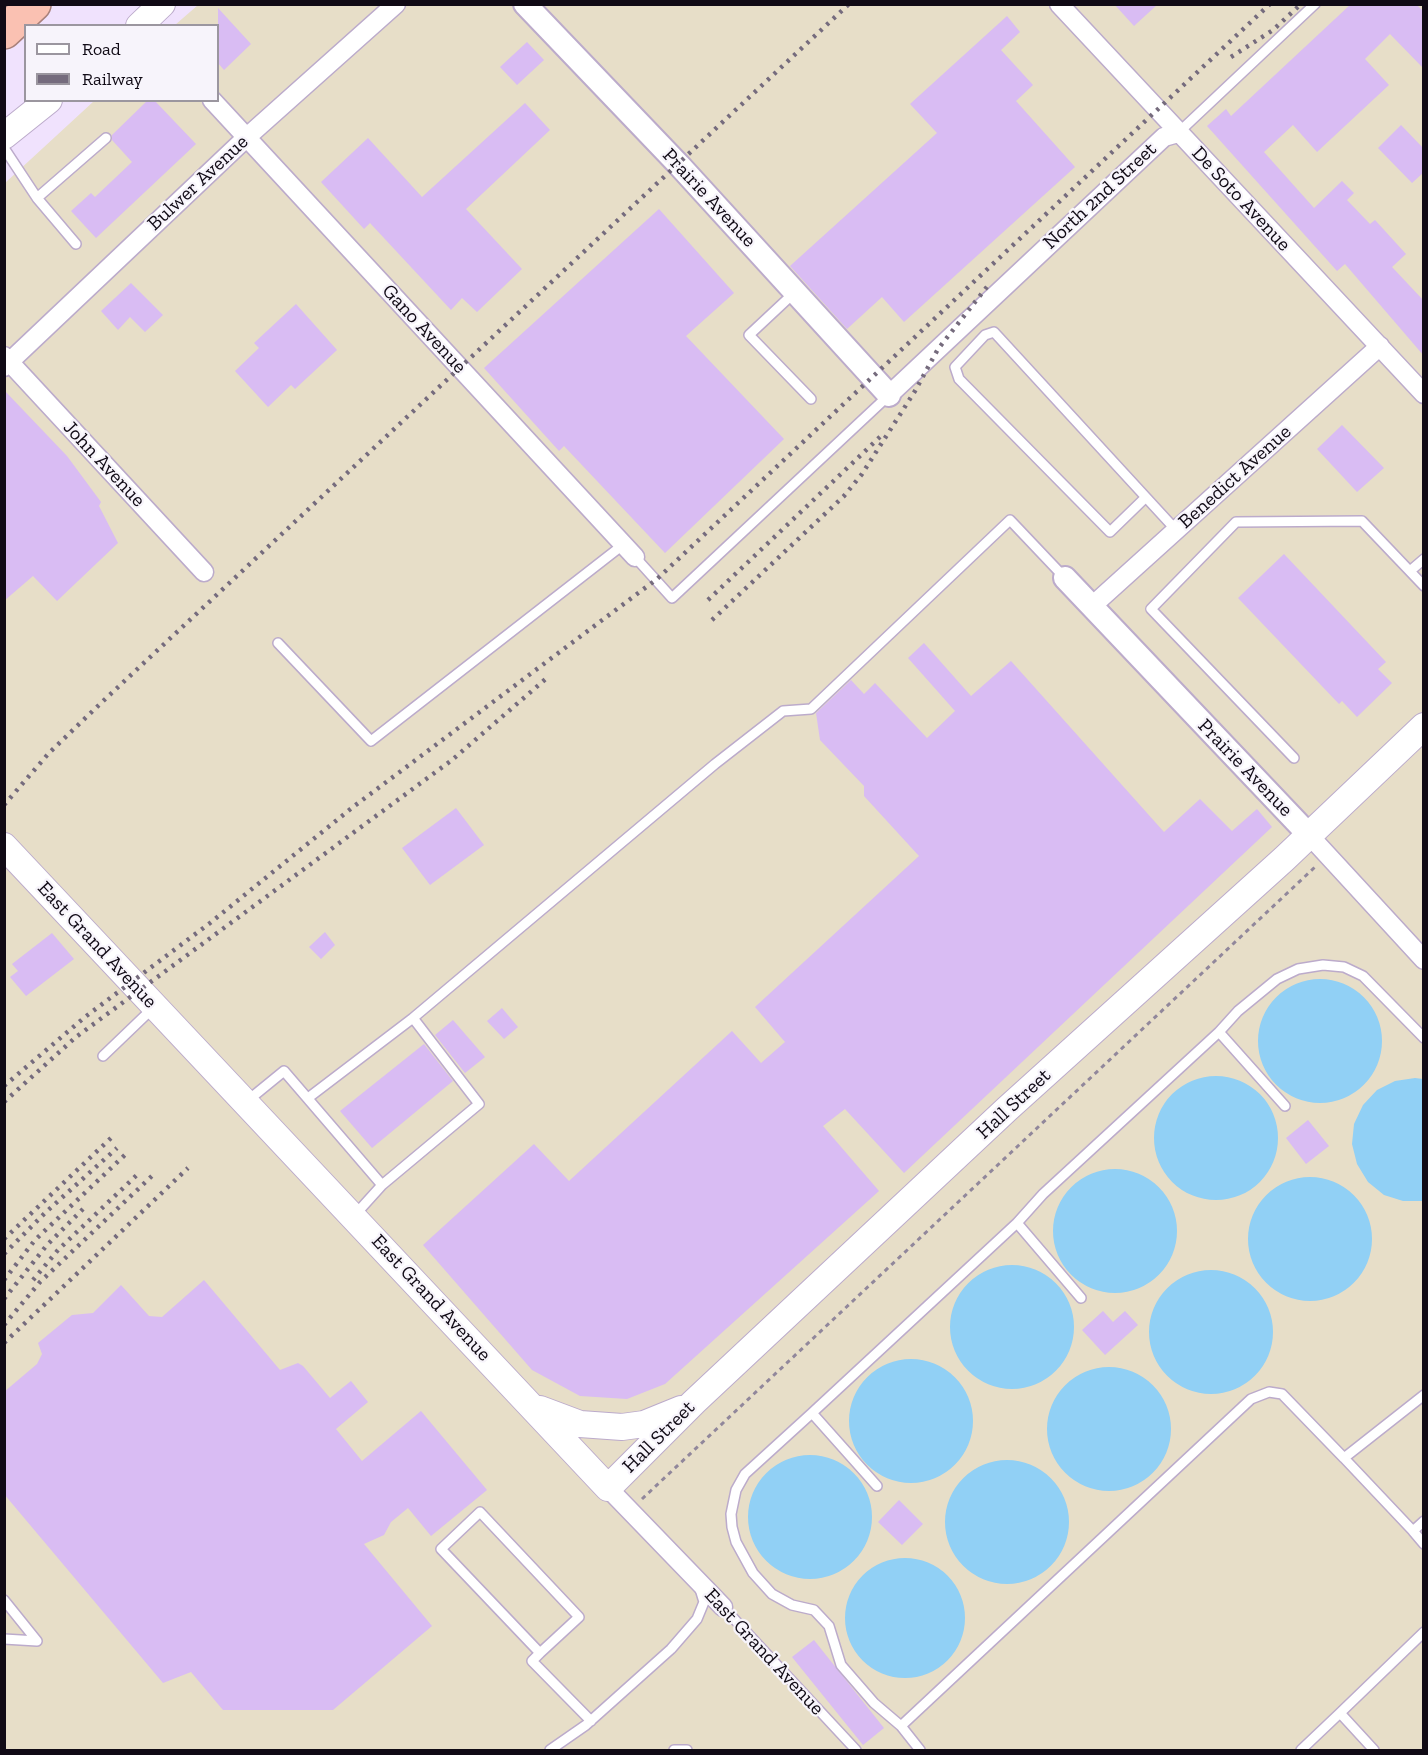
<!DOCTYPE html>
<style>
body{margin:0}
#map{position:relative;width:1428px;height:1755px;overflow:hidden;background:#f0e2fd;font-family:"Zilla Slab",serif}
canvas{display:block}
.frame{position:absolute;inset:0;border:6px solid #100a15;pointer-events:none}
.legend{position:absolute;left:24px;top:24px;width:195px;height:78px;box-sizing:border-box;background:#f7f4fb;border:2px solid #9b969f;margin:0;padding:8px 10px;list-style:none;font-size:18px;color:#100a15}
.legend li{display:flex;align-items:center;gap:12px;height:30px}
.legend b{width:30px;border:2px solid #9b969f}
</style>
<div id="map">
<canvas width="1428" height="1755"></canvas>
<div class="frame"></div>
<ul class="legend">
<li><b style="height:8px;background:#fff"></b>Road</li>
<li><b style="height:8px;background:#756b7d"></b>Railway</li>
</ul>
</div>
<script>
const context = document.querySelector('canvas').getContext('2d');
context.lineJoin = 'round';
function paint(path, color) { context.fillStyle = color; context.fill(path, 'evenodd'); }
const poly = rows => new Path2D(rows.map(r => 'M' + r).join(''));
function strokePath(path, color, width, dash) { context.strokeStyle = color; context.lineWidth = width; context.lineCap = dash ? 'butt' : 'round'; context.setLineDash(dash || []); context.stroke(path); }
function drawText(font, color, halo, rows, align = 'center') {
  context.font = font + ' "Zilla Slab",serif'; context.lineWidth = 4.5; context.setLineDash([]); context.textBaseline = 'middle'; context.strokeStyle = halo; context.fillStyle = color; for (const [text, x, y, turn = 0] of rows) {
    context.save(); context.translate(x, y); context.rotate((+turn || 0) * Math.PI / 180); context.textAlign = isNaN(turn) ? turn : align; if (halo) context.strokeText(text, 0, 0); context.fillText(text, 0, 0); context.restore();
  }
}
paint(poly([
 [198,5,1423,5,1423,1750,5,1750,5,183,94,101,218,100,218,26,175,25]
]), '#e7dec8');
paint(poly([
 '1258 1041a62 62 0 1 1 124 0a62 62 0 1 1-124 0Z',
 '1154 1138a62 62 0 1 1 124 0a62 62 0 1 1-124 0Z',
 [1415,1078,1423,1079,1423,1201,1403,1201,1384,1195,1368,1182,1357,1164,1352,1144,1354,1124,1363,1105,1377,1090,1395,1081],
 '1053 1231a62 62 0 1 1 124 0a62 62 0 1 1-124 0Z',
 '1248 1239a62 62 0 1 1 124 0a62 62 0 1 1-124 0Z',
 '950 1327a62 62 0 1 1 124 0a62 62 0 1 1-124 0Z',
 '1149 1332a62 62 0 1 1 124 0a62 62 0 1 1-124 0Z',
 '849 1421a62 62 0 1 1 124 0a62 62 0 1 1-124 0Z',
 '1047 1429a62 62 0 1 1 124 0a62 62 0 1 1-124 0Z',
 '748 1517a62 62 0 1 1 124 0a62 62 0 1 1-124 0Z',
 '945 1522a62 62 0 1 1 124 0a62 62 0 1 1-124 0Z',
 '845 1618a60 60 0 1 1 120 0a60 60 0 1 1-120 0Z'
]), '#91d0f5');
paint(poly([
 [1114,4,1158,4,1134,26],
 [1351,4,1416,4,1424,12,1424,69,1390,34,1365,59,1389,85,1317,152,1293,125,1264,152,1314,208,1342,181,1354,193,1347,200,1370,224,1375,220,1406,254,1392,267,1424,301,1424,356,1345,264,1337,271,1207,126,1226,109,1231,116],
 [218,8,251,44,224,70,218,63],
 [1007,16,1020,32,1001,50,1033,85,1016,101,1075,167,904,322,882,297,847,329,790,266,937,133,910,104],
 [527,42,544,60,517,85,500,67],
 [148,100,154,100,196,144,96,238,71,211,91,193,95,197,132,162,112,140,112,135],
 [525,103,550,130,466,209,522,269,477,312,462,298,451,310,370,223,364,229,321,182,368,138,422,197],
 [1401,125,1424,149,1424,172,1412,183,1378,148],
 [659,209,734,293,686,336,784,439,665,553,564,446,559,451,484,368],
 [131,283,163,315,145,332,130,317,118,330,101,311],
 [296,304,337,350,295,389,291,385,268,407,235,371,259,348,254,343],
 [4,390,67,456,101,502,99,506,118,543,57,601,33,576,4,601],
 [1342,425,1384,468,1357,492,1317,449],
 [1284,554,1386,662,1378,669,1392,683,1357,717,1342,701,1339,704,1238,598],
 [924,643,971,696,1011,661,1164,832,1200,799,1232,831,1257,809,1272,827,904,1173,845,1109,823,1126,879,1191,665,1384,627,1399,580,1396,532,1370,423,1245,534,1144,569,1181,732,1031,761,1063,785,1042,755,1007,919,856,864,796,864,786,820,740,816,713,851,680,864,694,875,683,927,738,955,711,908,658],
 [456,808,484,845,430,885,402,848],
 [325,932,335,945,321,959,309,947],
 [52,933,74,959,26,996,10,977,18,971,12,964],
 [502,1008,518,1027,504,1039,487,1021],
 [453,1020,485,1057,465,1073,435,1035],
 [424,1044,453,1081,372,1148,340,1111],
 [1308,1120,1329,1146,1306,1164,1286,1138],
 [204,1280,280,1370,298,1363,303,1366,330,1398,351,1381,368,1402,336,1429,362,1461,421,1411,487,1490,431,1536,408,1508,391,1522,384,1535,364,1544,432,1626,333,1710,223,1710,191,1672,163,1683,4,1494,4,1392,37,1364,42,1354,38,1343,72,1315,93,1313,121,1285,149,1316,162,1317],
 [1103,1311,1113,1322,1125,1311,1138,1325,1105,1355,1082,1330],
 [899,1500,923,1524,902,1545,878,1522],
 [814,1640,884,1728,863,1745,792,1657]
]), '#d9bcf3');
const service = poly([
 [1178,133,1315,4],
 [4,148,37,198,76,244],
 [37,198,106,138],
 [795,292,749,335,811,399],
 [1145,498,1110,532,959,379,955,367,985,335,994,332,1176,530],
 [635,557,672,598,888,396],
 [1410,571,1424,559],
 [278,643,371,741,624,544],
 [1294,758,1151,609,1236,522,1362,521,1424,586],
 [1219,1032,1238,1011,1277,979,1298,969,1323,965,1344,967,1363,976,1424,1038],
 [103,1056,153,1008],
 [308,1098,413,1018],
 [246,1102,284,1071,382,1185],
 [354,1216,382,1185,479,1104,413,1018,715,764,783,711,811,709,1010,520,1065,578],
 [1017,1223,1043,1194,1219,1032,1285,1106],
 [812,1413,1017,1223,1081,1298],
 [877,1486,812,1413,745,1474,736,1490,731,1514,732,1527,736,1542,753,1573,772,1594,792,1605,814,1610,829,1626,841,1665,874,1703,901,1726],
 [1424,1521,1413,1531,1424,1544],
 [1413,1531,1344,1458,1424,1395],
 [4,1600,37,1641,4,1639],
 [723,1607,856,1750],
 [540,1653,441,1549,480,1512,579,1617,540,1653,532,1661,591,1721],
 [1340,1713,1424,1632],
 [550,1750,586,1725,671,1649,697,1619,704,1602,700,1589],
 [674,1750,687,1750],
 [920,1750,901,1726,1251,1399,1269,1392,1282,1394,1344,1458],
 [1301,1750,1340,1713,1374,1750]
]);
const minor = poly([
 [1059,4,1424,394],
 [212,100,635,557],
 [4,356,204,572],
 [4,367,247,137,396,4],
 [889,395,1164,137,1178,133],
 [1091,607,1380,346],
 [1309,835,1424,960],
 [608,1488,723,1607]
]);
const tertiary = poly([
 [525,4,679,165,889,395],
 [1065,578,1309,835]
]);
const secondary = poly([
 [139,26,162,4],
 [4,136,49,100],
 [4,846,608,1488,694,1402,1007,1109,1284,859,1424,726],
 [540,1409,580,1424,622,1427,644,1424,681,1409]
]);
const motorway = poly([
 [4,32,34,4]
]);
strokePath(service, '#bcabcb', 12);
strokePath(minor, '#bcabcb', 21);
strokePath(tertiary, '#bcabcb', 26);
strokePath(secondary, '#bcabcb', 28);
strokePath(motorway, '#a8817b', 36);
strokePath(poly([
 [642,1499,1315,867]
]), '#91879b', 3, [4.5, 4.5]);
strokePath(service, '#fff', 9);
strokePath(minor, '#fff', 18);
strokePath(tertiary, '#fff', 22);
strokePath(secondary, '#fff', 26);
strokePath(motorway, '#fac1b2', 33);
strokePath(poly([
 [1231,57,1273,30,1301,4],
 [708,600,882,435],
 [712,620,844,496,862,474,915,391,938,349,990,283],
 [4,805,49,753,101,703,849,4],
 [4,1086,85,1017,210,923,353,807,657,579,1270,4],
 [4,1102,76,1037,452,760,548,677],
 [4,1239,111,1138],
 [4,1254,46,1212,117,1148],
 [4,1280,35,1240,127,1153],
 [33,1280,58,1250,140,1172],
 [4,1299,47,1245,83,1209],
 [4,1325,40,1282,153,1175],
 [4,1343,188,1168]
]), '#756b7d', 4.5, [3, 6]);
drawText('20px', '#100a15', '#f7f4fb', [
 ["Bulwer Avenue",198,183,-43],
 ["North 2nd Street",1100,196,-43],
 ["Prairie Avenue",709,198,47],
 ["De Soto Avenue",1241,199,47],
 ["Gano Avenue",424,329,47],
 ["John Avenue",104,464,47],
 ["Benedict Avenue",1235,477,-42],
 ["Prairie Avenue",1245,768,46],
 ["East Grand Avenue",97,945,47],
 ["Hall Street",1014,1104,-43],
 ["East Grand Avenue",431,1298,47],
 ["Hall Street",659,1437,-45],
 ["East Grand Avenue",764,1652,47]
]);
</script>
